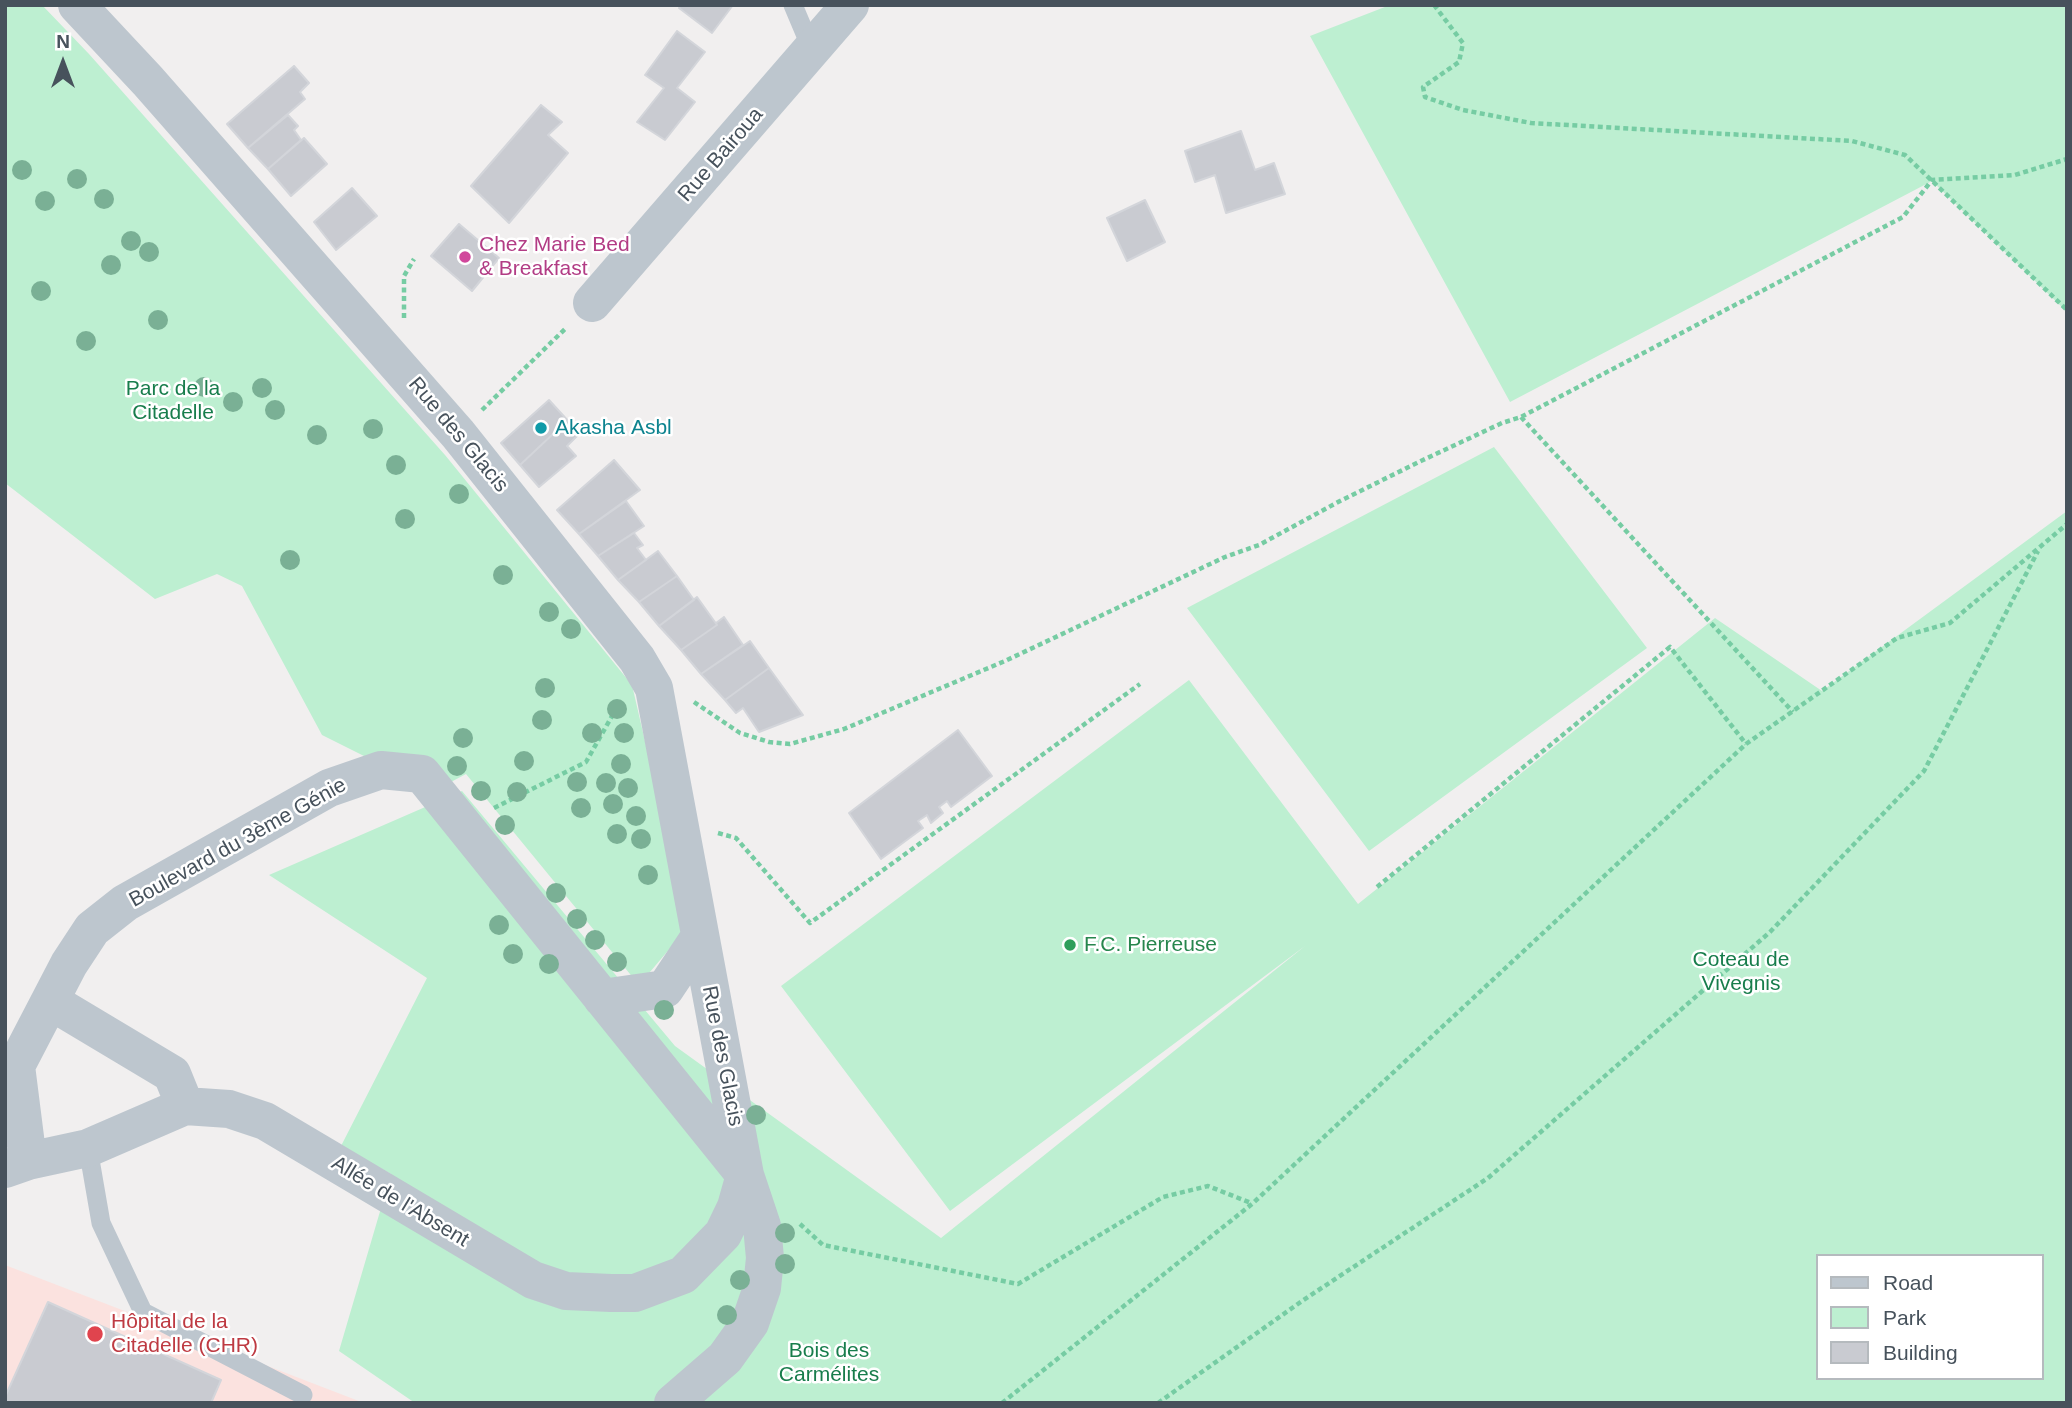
<!DOCTYPE html>
<meta charset="utf-8">
<style>
body{margin:0}
#map{position:relative;width:2072px;height:1408px;overflow:hidden;background:#f1efef;font-family:Arial,sans-serif}
canvas{display:block}
.frame{position:absolute;inset:0;border:7px solid #47525c;pointer-events:none}
.legend{position:absolute;left:1816px;top:1254px;width:228px;height:126px;box-sizing:border-box;background:#fff;border:2px solid #b5babe;margin:0;padding:9px 12px;list-style:none;font-size:21px;color:#47525c}
.legend li{display:flex;align-items:center;gap:14px;height:35px}
.legend b{width:35px;border:2px solid #b5babe}
.north{position:absolute;left:28px;top:28px;width:70px;height:70px;-webkit-text-stroke:5px #fff;paint-order:stroke;rotate:0deg;font-size:19px;font-weight:700;line-height:28px;text-align:center;color:#47525c}
.north::after{content:'';display:block;margin:auto;width:24px;height:32px;background:#47525c;clip-path:polygon(50% 0,100% 100%,50% 72%,0 100%)}
</style>
<div id="map">
<canvas width="2072" height="1408"></canvas>
<div class="frame"></div>
<ul class="legend">
<li><b style="height:9px;background:#bdc6ce"></b>Road</li>
<li><b style="height:19px;background:#bdefd1"></b>Park</li>
<li><b style="height:19px;background:#c9cbd1"></b>Building</li>
</ul>
<div class="north">N</div>
</div>
<script>
const context = document.querySelector('canvas').getContext('2d');
context.lineJoin = 'round';
function paint(path, color) { context.fillStyle = color; context.fill(path, 'evenodd'); }
const poly = rows => new Path2D(rows.map(r => 'M' + r).join(''));
function strokePath(path, color, width, dash) { context.strokeStyle = color; context.lineWidth = width; context.lineCap = dash ? 'butt' : 'round'; context.setLineDash(dash || []); context.stroke(path); }
function drawText(font, color, halo, rows, align = 'center') {
  context.font = font + ' Arial,sans-serif'; context.lineWidth = 5; context.setLineDash([]); context.textBaseline = 'middle'; context.strokeStyle = halo; context.fillStyle = color; for (const [text, x, y, turn = 0] of rows) {
    context.save(); context.translate(x, y); context.rotate((+turn || 0) * Math.PI / 180); context.textAlign = isNaN(turn) ? turn : align; if (halo) context.strokeText(text, 0, 0); context.fillText(text, 0, 0); context.restore();
  }
}
paint(poly([
 [5,1265,364,1403,5,1403]
]), '#fbe2df');
paint(poly([
 [5,5,42,5,89,54,445,455,632,685,688,927,639,985,466,774,434,791,322,735,242,586,217,574,155,599,5,483],
 [1390,5,2067,5,2067,312,1932,181,1510,402,1310,36],
 [1494,447,1647,648,1369,851,1187,608],
 [2067,511,2067,1403,415,1403,339,1351,391,1174,341,1146,427,978,269,875,462,791,675,1046,941,1238,1305,946,950,1211,781,986,1189,680,1358,904,1715,618,1822,691],
 [1818,1256,2042,1256,2042,1378,1818,1378]
]), '#bdefd1');
const building = poly([
 [681,5,733,5,712,33,679,8,681,5],
 [677,31,705,52,677,88,695,102,665,140,637,122,664,88,645,75,677,31],
 [294,66,309,83,300,92,305,99,248,148,227,124,294,66],
 [541,105,562,122,548,135,568,153,509,223,471,186,541,105],
 [288,115,298,126,294,130,301,140,268,169,248,148,288,115],
 [1241,131,1255,170,1274,163,1285,194,1226,213,1215,175,1195,182,1185,151,1241,131],
 [304,138,327,164,291,196,268,169,304,138],
 [352,188,377,216,336,250,314,222,352,188],
 [1145,200,1165,242,1127,261,1107,218,1145,200],
 [459,224,499,258,472,291,431,256,459,224],
 [549,400,570,423,557,435,554,433,520,465,501,443,549,400],
 [570,423,579,434,567,446,576,456,539,487,520,465,554,433,557,435,570,423],
 [614,460,640,490,579,534,557,510,614,460],
 [626,501,644,526,598,556,579,534,626,501],
 [634,533,643,545,637,548,646,560,618,580,598,556,634,533],
 [658,551,677,576,639,602,618,580,658,551],
 [677,576,694,600,659,626,639,602,677,576],
 [697,597,717,625,681,650,659,626,697,597],
 [724,617,743,645,701,674,681,650,717,625,716,623,724,617],
 [750,641,769,668,725,700,701,674,750,641],
 [769,668,803,715,759,732,743,708,736,713,725,700,769,668],
 [958,730,992,776,951,807,947,801,939,807,943,813,931,823,927,815,918,821,923,828,881,859,849,813,958,730],
 [48,1302,221,1380,211,1403,5,1403,5,1397,48,1302]
]);
paint(building, '#c9cbd1');
strokePath(building, '#d3d5da', 2);
strokePath(poly([
 [1434,5,1463,43,1459,62,1423,87,1425,97,1463,110,1531,123,1852,141,1905,155,2067,310],
 [404,318,404,276,414,259],
 [482,410,566,328],
 [1521,417,1793,712],
 [694,702,740,733,769,742,790,744,844,729,1005,661,1225,557,1259,545,1340,501,1423,460,1502,423,1521,417,1903,217,1932,180,2015,175,2067,159],
 [494,808,586,762,616,709,617,700],
 [718,833,736,838,810,923,1140,684],
 [1377,887,1670,647,1746,744],
 [800,1224,823,1245,1018,1284,1163,1197,1208,1186,1251,1203],
 [1002,1403,1252,1204,1746,744,1897,638,1950,623,2067,524],
 [1158,1403,1302,1301,1488,1178,1770,932,1924,771,2038,551]
]), '#76cca3', 4.5, [5, 3.5]);
strokePath(poly([
 [793,5,812,50],
 [88,1148,101,1223,143,1312,303,1395]
]), '#bdc6ce', 19);
strokePath(poly([
 [77,5,148,81,458,434,637,659,654,688,745,1175,762,1226,765,1258,762,1288,750,1323,725,1358,673,1403],
 [592,303,850,5],
 [602,998,665,989,699,938],
 [50,1001,172,1074,185,1106],
 [28,1161,16,1066,69,964,92,929,125,903,329,788,381,770,422,774,741,1170],
 [5,1169,28,1161,88,1148,185,1106,229,1109,265,1121,533,1280,566,1291,611,1293,635,1293,683,1275,723,1234,736,1207,745,1175]
]), '#bdc6ce', 38);
context.fillStyle = '#7ab095';
for (const [x, y] of [
 [22,170],
 [77,179],
 [104,199],
 [45,201],
 [131,241],
 [149,252],
 [111,265],
 [41,291],
 [158,320],
 [86,341],
 [204,387],
 [262,388],
 [233,402],
 [275,410],
 [373,429],
 [317,435],
 [396,465],
 [459,494],
 [405,519],
 [290,560],
 [503,575],
 [549,612],
 [571,629],
 [545,688],
 [617,709],
 [542,720],
 [592,733],
 [624,733],
 [463,738],
 [524,761],
 [621,764],
 [457,766],
 [577,782],
 [606,783],
 [628,788],
 [481,791],
 [517,792],
 [613,804],
 [581,808],
 [636,816],
 [505,825],
 [617,834],
 [641,839],
 [648,875],
 [556,893],
 [577,919],
 [499,925],
 [595,940],
 [513,954],
 [617,962],
 [549,964],
 [664,1010],
 [756,1115],
 [785,1233],
 [785,1264],
 [740,1280],
 [727,1315]
]) { context.beginPath(); context.arc(x, y, 10, 0, 2 * Math.PI); context.fill(); }
for (const [x, y, r, color] of [
 [465,257,7,"#d1479c"],
 [541,428,7,"#0f9aa8"],
 [1070,945,7,"#2e9e5b"],
 [95,1334,9,"#e0444e"]
]) { const dot = new Path2D(); dot.arc(x, y, r, 0, 2 * Math.PI); context.fillStyle = color; context.fill(dot); strokePath(dot, '#fff', 2.5); }
drawText('21px', '#47525c', '#fff', [
 ["Rue Bairoua",721,155,-49],
 ["Rue des Glacis",458,435,50],
 ["Boulevard du 3ème Génie",238,843,-29],
 ["Rue des Glacis",722,1056,79],
 ["Allée de l'Absent",400,1202,31]
]);
drawText('21px', '#b23c85', '#fff', [
 ["Chez Marie Bed",479,245],
 ["& Breakfast",479,269]
], 'left');
drawText('21px', '#187d4c', '#fff', [
 ["Parc de la",173,389],
 ["Citadelle",173,413],
 ["Coteau de",1741,960],
 ["Vivegnis",1741,984],
 ["Bois des",829,1351],
 ["Carmélites",829,1375]
]);
drawText('21px', '#0d838f', '#fff', [
 ["Akasha Asbl",555,428]
], 'left');
drawText('21px', '#27864d', '#fff', [
 ["F.C. Pierreuse",1084,945]
], 'left');
drawText('21px', '#be3a42', '#fff', [
 ["Hôpital de la",111,1322],
 ["Citadelle (CHR)",111,1346]
], 'left');
</script>
